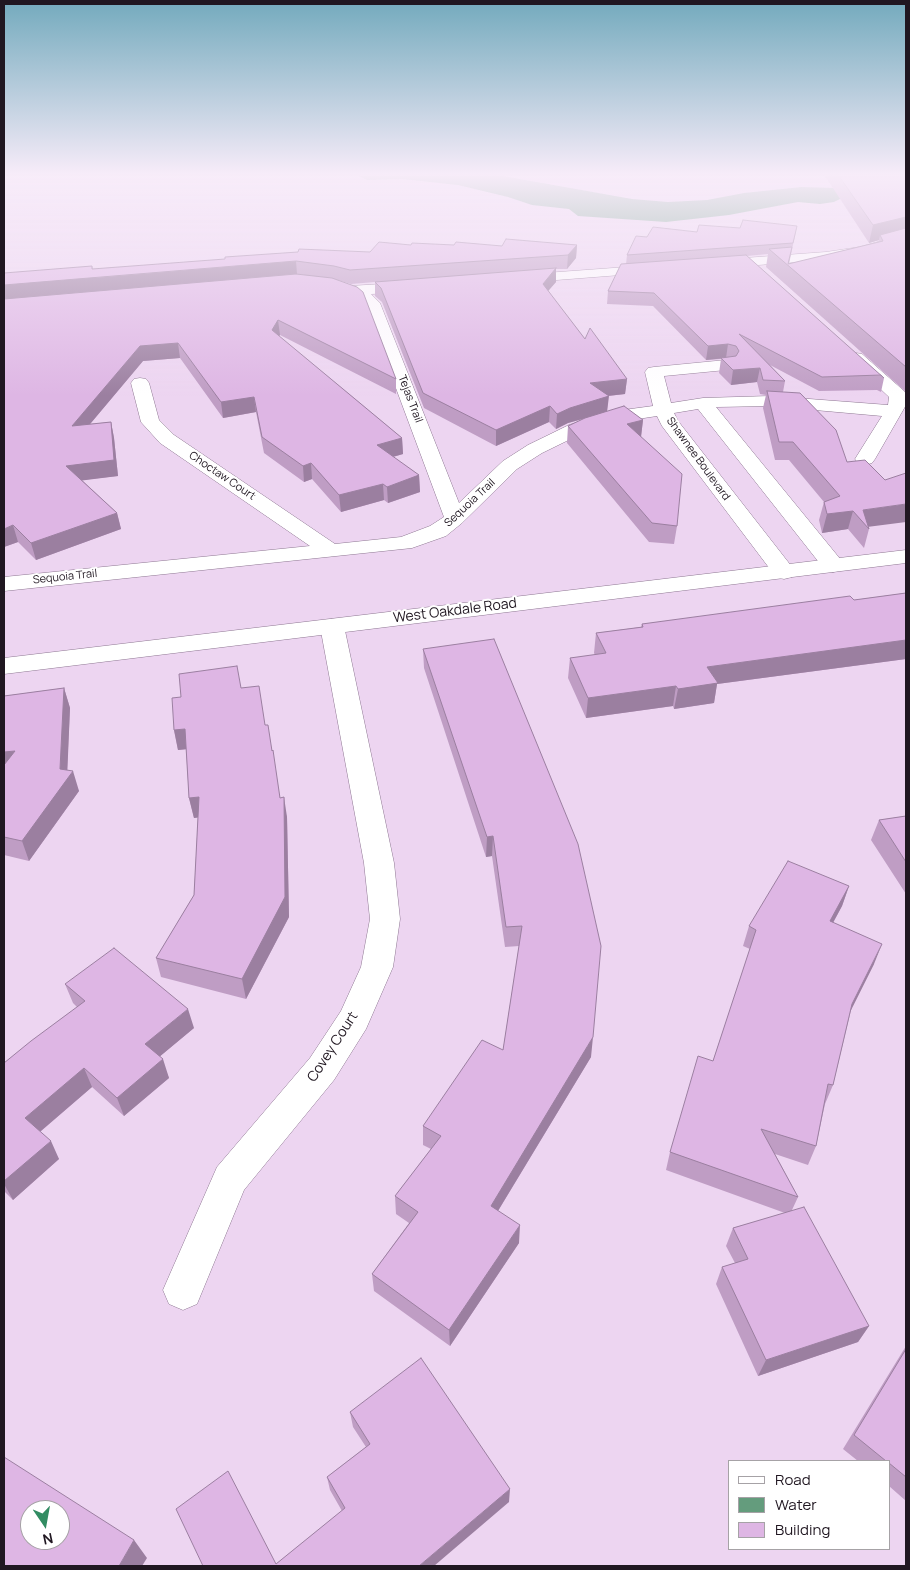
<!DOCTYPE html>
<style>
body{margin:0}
#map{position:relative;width:910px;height:1570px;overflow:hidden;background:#edd5f1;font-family:Manrope,sans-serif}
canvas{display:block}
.frame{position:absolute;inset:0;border:5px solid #201721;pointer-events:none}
.legend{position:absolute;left:728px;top:1460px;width:162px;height:90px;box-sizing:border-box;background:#fff;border:1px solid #a6a2a6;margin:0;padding:6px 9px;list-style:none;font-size:15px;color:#201721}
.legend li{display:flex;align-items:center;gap:10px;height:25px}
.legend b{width:25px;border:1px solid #a6a2a6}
.north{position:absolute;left:20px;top:1500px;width:50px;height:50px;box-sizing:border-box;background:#fff;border:1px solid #a6a2a6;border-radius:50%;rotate:168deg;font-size:14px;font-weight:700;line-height:20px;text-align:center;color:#201721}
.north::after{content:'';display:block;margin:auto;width:18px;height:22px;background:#328c62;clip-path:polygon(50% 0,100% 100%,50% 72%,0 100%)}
</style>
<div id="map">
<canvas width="910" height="1570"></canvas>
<div class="frame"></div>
<ul class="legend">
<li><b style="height:6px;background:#fff"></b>Road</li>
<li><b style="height:14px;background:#649c7d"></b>Water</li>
<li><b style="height:14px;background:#deb6e4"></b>Building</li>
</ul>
<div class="north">N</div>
</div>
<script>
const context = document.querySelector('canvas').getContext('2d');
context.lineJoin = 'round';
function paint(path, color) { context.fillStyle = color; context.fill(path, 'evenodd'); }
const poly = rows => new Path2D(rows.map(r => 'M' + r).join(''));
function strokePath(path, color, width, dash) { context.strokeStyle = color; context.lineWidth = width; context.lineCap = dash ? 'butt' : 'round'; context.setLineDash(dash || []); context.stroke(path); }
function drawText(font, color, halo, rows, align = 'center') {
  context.font = font + ' Manrope,sans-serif'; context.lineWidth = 4; context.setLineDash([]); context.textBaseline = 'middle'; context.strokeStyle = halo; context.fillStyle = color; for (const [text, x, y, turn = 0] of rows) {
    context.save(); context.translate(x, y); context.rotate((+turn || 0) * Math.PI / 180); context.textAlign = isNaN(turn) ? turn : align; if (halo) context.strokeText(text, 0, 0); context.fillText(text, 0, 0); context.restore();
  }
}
paint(poly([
 [359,176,503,176,632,199,668,202,707,200,744,193,801,187,838,188,850,194,834,202,820,204,798,202,729,215,666,222,578,216,569,209,532,205,508,197,458,185,402,179,367,180]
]), '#649c7d');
const minor = poly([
 [906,234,906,242,861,255,826,260,717,268,712,267,710,264,712,261,717,260,826,252,860,247,906,234],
 [654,265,659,266,661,269,659,272,518,283,513,282,511,279,513,276,518,275,654,265],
 [324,280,350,286,413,282,418,284,421,287,418,290,413,292,371,294,380,303,459,503,503,461,528,445,569,425,616,411,653,406,645,372,648,368,654,367,726,360,732,361,735,365,732,369,726,370,664,376,671,403,703,398,770,396,888,405,889,397,848,358,850,354,856,353,862,354,904,391,906,394,906,405,875,459,872,463,865,465,858,463,855,459,882,416,770,406,716,407,841,560,844,565,841,570,833,572,825,570,698,409,674,413,678,421,792,567,795,572,792,577,784,579,776,577,662,426,657,416,618,422,583,433,542,453,517,469,462,523,446,536,412,548,4,591,4,577,310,546,160,443,141,422,131,383,134,379,140,378,146,379,149,383,159,420,174,435,335,544,401,537,430,526,444,517,365,305,359,299,319,288,316,285,319,282,324,280],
 [332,619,340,621,344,626,394,863,400,919,393,967,366,1029,334,1080,244,1190,197,1304,183,1310,169,1304,163,1290,217,1167,310,1058,341,1011,361,967,370,919,364,863,320,626,324,621,332,619]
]);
const tertiary = poly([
 [906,550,906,563,4,674,4,658,906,550]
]);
strokePath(minor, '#8e7892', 1);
strokePath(tertiary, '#8e7892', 1);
paint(minor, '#fff');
paint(tertiary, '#fff');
paint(poly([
 [825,176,906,176,906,392,766,267,768,254,747,256,884,378,881,392,877,390,819,391,770,365,785,381,783,392,868,527,869,529,864,548,848,529,822,533,819,520,824,502,789,460,775,460,763,408,766,395,760,394,757,382,731,385,719,373,721,359,706,360,653,306,607,304,608,291,626,264,627,255,647,237,740,228,797,226,789,264,878,242,879,240,869,243],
 [411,245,502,246,577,245,576,258,567,269,556,269,556,282,548,291,585,339,627,379,625,394,608,396,607,411,643,420,641,436,677,526,674,544,649,542,567,443,568,426,583,419,568,423,556,429,549,422,496,446,424,408,382,302,375,296,375,282,351,284,334,279,396,379,396,394,280,335,279,336,402,438,403,454,393,457,419,475,420,492,388,503,384,500,341,512,312,479,304,482,264,453,256,412,223,418,180,358,143,361,90,424,111,422,114,438,118,476,82,480,117,513,121,529,36,560,18,542,4,547,92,269,370,252],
 [906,593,906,659,717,684,714,703,674,709,673,706,586,718,568,678,570,658,595,655,594,653,596,633,641,627,642,624,854,600],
 [423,649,591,1057,498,1211,519,1243,450,1346,374,1291,372,1274,409,1223,396,1214,395,1196,431,1149,423,1145,423,1126,503,1050,519,946,505,947,492,856,486,857,424,668],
 [64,688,70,708,67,770,79,791,29,861,4,855,4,696],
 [241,688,265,725,272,751,280,798,287,817,289,917,246,999,161,977,156,958,194,895,198,817,194,818,189,798,186,749,178,750,174,730],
 [906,816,906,894,871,840,879,820],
 [849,886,842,906,833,923,874,964,851,1010,833,1085,825,1104,816,1146,808,1165,775,1154,798,1197,792,1210,869,1326,858,1342,758,1376,716,1284,722,1267,735,1263,726,1246,733,1228,785,1213,666,1170,670,1152,713,1061,750,949,743,946,749,926],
 [65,984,194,1028,160,1056,169,1078,124,1116,92,1087,40,1132,59,1159,13,1200,4,1191,4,1063,77,1007,73,1003],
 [906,1346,906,1501,889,1486,889,1461,858,1461,843,1449],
 [350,1412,509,1502,276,1564,342,1511,330,1490,327,1477,366,1447,353,1427]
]), '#bf9dc4');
paint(poly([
 [906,217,906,233,880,235,879,240,869,243,873,225],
 [577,245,576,258,567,269,568,255],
 [296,261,297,274,4,300,4,285,92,269,92,266,94,278],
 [556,268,556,282,542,298,543,284],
 [278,320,280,335,273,345,272,330],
 [178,343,180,358,143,361,75,442,72,426,140,346],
 [728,344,726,358,706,360,708,346],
 [760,368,757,382,731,385,733,370],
 [627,379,625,394,589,398,590,383],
 [609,396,607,412,568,423,556,429,557,414,570,408],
 [254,397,256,412,223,418,221,402],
 [550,406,549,422,496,446,496,430],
 [643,420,641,437,627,424],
 [111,422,114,438,118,476,70,482,66,466],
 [402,438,403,454,378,461,377,445],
 [311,463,312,479,304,482,303,466],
 [419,475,420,492,388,503,387,487],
 [383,484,384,500,341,512,339,495],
 [906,504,906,522,867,527,863,510],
 [853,511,848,529,822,533,827,514],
 [117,513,121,529,36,560,31,543],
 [13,525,18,542,4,547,4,529],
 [906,640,906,659,717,684,714,703,674,709,678,689,707,667],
 [676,686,673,706,586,718,588,698],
 [64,688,70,708,67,779,73,771,79,791,29,861,22,841,60,769],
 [185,729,189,749,178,750,174,730],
 [15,751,4,773,4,752],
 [199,797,203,817,194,818,189,798],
 [284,797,287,817,289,917,246,999,242,979],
 [493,836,492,856,486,857,487,837],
 [849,886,842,906,823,941,830,921],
 [882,944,874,964,844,1024,852,1004],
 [188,1009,194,1028,152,1063,145,1044],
 [593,1037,591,1057,490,1224,491,1206],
 [163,1059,169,1078,124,1116,117,1098],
 [84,1068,92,1087,35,1136,25,1118],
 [51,1141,59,1159,13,1200,4,1184,4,1181],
 [520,1225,519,1243,450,1346,449,1330],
 [869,1326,858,1342,758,1376,766,1360],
 [510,1489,509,1502,434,1566,419,1566],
 [134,1540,147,1558,142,1566,119,1566]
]), '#9b7fa0');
const building = poly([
 [839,176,906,176,906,217,873,225,839,176],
 [743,220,797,226,793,243,627,255,636,236,647,237,653,227,697,232,699,225,740,228,743,220],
 [906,228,906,367,769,249,792,247,788,264,883,241,880,235,906,228],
 [506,239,577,245,568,255,350,270,334,266,296,261,4,285,4,273,92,266,92,269,225,259,225,257,298,252,299,249,370,252,379,242,411,245,412,243,454,245,456,242,502,246,506,239],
 [746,255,884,378,881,375,822,377,739,334,785,381,763,380,760,368,733,370,721,358,736,356,739,351,736,346,728,344,708,346,654,293,608,291,621,264,746,255],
 [556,268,543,284,585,339,590,328,627,379,590,383,609,396,570,408,557,414,550,406,496,430,423,393,381,288,375,282,556,268],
 [296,274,332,278,357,287,363,292,396,379,278,320,272,330,402,438,377,445,419,475,387,487,383,484,339,495,311,463,303,466,262,437,254,397,221,402,178,343,140,346,72,426,111,422,114,460,66,466,117,513,31,543,13,525,4,529,4,299,296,274],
 [767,391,800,393,836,430,847,462,865,460,885,480,906,473,906,504,863,510,869,529,853,511,827,514,824,502,840,496,793,442,779,442,767,391],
 [624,406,643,420,627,424,682,474,677,526,652,523,568,426,585,418,624,406],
 [906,593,906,640,707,667,718,683,678,689,676,686,588,698,570,658,606,653,596,633,643,627,642,624,850,596,854,600,906,593],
 [494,639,578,844,601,946,593,1037,491,1206,520,1225,449,1330,372,1274,418,1212,395,1196,441,1136,423,1126,482,1040,503,1050,522,926,506,927,493,836,487,837,423,649,494,639],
 [237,666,241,688,259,686,265,725,268,725,272,751,273,750,280,798,284,797,285,897,242,979,156,958,194,895,199,797,189,798,185,729,174,730,172,698,181,697,179,674,237,666],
 [64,688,60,769,73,771,22,841,4,837,4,765,15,751,4,752,4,696,64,688],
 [906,816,906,862,879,820,906,816],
 [788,861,849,886,830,921,882,944,852,1004,833,1085,828,1084,816,1146,761,1129,798,1197,670,1152,698,1056,713,1061,756,930,749,926,788,861],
 [114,948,188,1009,145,1044,163,1059,117,1098,84,1068,25,1118,51,1141,4,1181,4,1063,31,1041,85,1001,65,984,114,948],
 [804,1207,869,1326,766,1360,722,1267,748,1259,733,1228,804,1207],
 [906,1349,906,1477,889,1463,889,1461,886,1461,854,1435,906,1349],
 [421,1358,510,1489,419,1566,203,1566,176,1509,228,1471,276,1564,345,1508,327,1477,370,1444,350,1412,421,1358],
 [4,1457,134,1540,119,1566,4,1566,4,1457],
 [30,1510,60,1510,60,1540,30,1540,30,1510]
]);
paint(building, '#deb6e4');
strokePath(building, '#9b7fa0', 1);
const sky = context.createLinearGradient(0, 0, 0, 396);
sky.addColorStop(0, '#73aabd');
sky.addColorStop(0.44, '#f7ecf9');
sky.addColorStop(1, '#f7ecf900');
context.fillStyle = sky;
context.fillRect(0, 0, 910, 396);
drawText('11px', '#201721', '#fff', [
 ["Tejas Trail",410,399,69],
 ["Shawnee Boulevard",698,459,54],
 ["Choctaw Court",222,476,34],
 ["Sequoia Trail",470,503,-43],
 ["Sequoia Trail",65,577,-6]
]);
drawText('14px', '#201721', '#fff', [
 ["West Oakdale Road",455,611,-7],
 ["Covey Court",333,1047,-57]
]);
</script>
